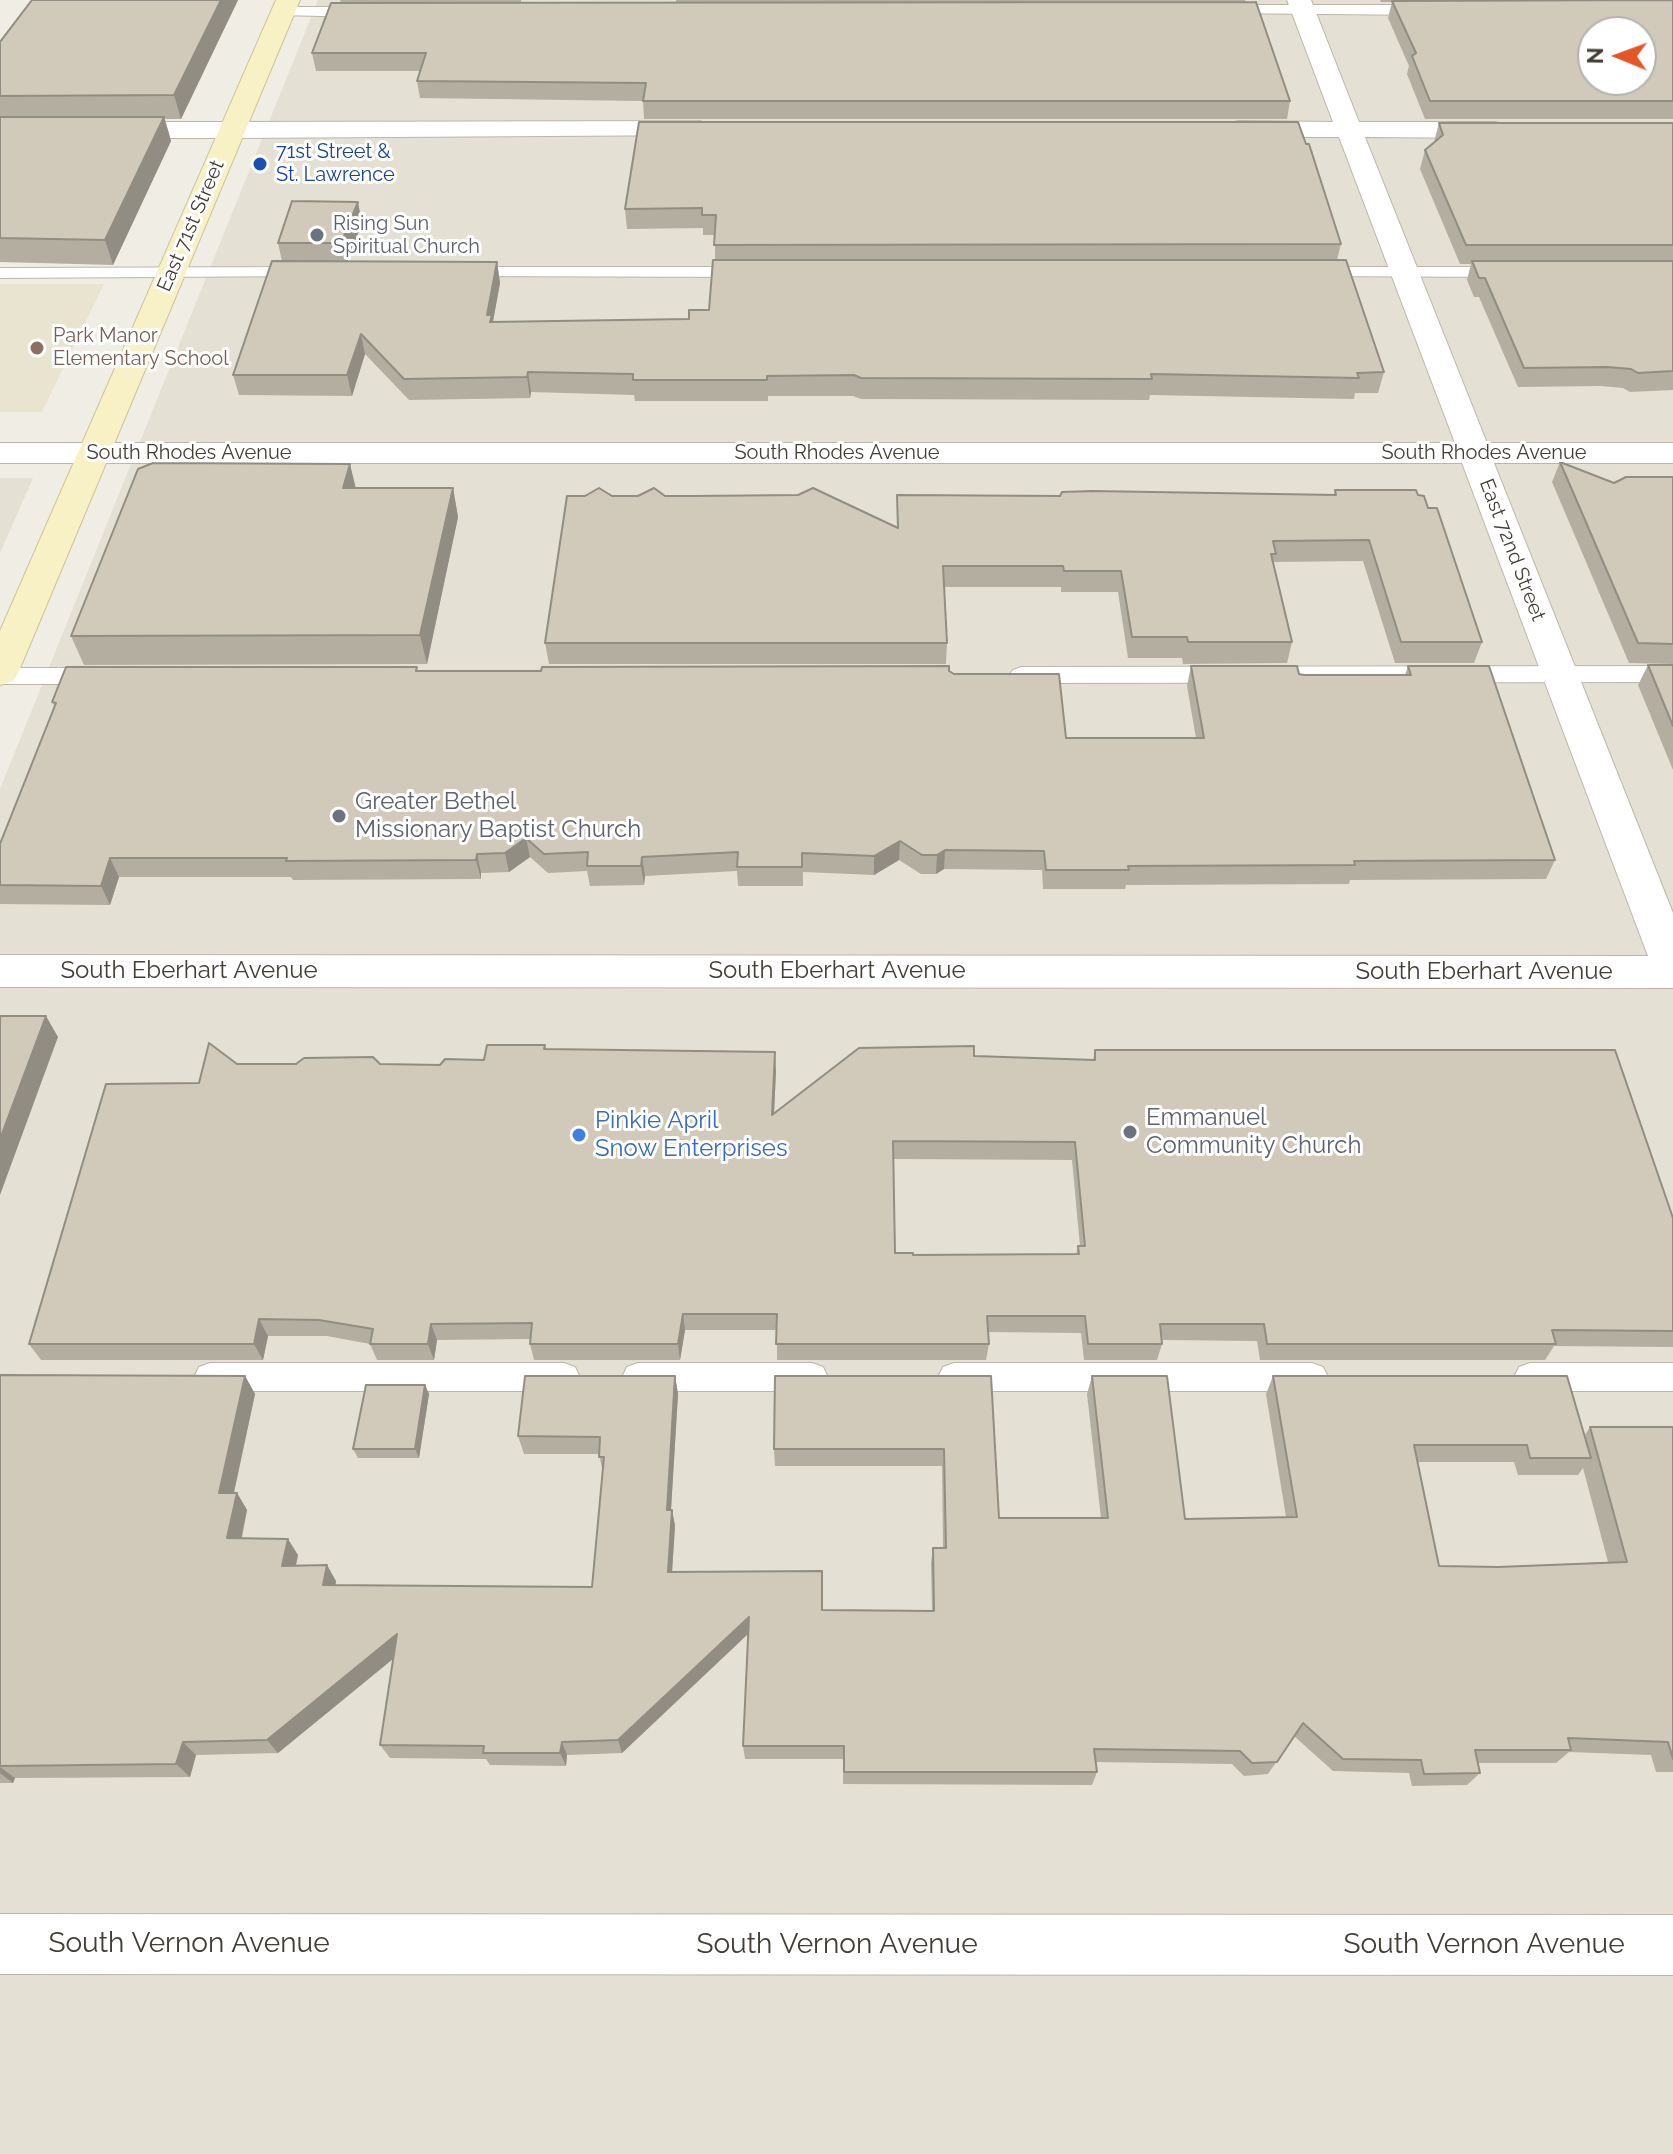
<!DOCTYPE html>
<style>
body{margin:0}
#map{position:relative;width:1673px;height:2154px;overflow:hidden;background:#f0eee4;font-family:Raleway,sans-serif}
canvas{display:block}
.north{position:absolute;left:1577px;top:16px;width:80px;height:80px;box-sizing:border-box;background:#fff;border:2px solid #b3b2ae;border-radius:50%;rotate:271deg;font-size:22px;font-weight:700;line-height:32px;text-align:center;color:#423e35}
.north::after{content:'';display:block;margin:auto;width:28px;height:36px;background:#e55627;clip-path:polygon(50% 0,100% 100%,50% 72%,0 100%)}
</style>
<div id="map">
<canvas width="1673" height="2154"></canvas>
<div class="north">N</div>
</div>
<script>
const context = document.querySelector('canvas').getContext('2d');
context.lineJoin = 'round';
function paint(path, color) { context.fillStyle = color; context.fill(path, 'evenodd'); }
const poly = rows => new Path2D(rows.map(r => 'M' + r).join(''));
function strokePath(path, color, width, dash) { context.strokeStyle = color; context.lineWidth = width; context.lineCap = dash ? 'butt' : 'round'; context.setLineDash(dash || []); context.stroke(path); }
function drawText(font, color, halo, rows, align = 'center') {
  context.font = font + ' Raleway,sans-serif'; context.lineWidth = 6; context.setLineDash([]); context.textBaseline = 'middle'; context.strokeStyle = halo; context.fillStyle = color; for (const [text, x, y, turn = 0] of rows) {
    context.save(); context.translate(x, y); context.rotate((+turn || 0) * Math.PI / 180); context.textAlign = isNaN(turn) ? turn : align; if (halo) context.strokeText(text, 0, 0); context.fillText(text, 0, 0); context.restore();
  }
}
paint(poly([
 [318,0,1673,0,1673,2154,0,2154,0,789],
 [1593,32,1641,32,1641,80,1593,80],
 [0,478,33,478,0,553]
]), '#e4e0d3');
paint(poly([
 [0,284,104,284,42,412,0,412]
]), '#e8e4cf');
const service = poly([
 [1222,5,1428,5,1436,10,1428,15,1217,13,1214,10,1222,5],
 [283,7,364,7,372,12,364,17,278,15,278,9,283,7],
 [307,267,313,268,316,272,313,276,0,278,0,268,307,267],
 [461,267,751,267,760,272,751,277,455,276,452,272,455,268,461,267],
 [1313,267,1507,267,1516,272,1507,277,1307,276,1304,272,1307,268,1313,267],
 [1673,666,1673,682,1021,683,1013,680,1009,675,1013,670,1021,667,1673,666],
 [0,668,99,668,107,671,111,676,107,681,99,684,0,684,0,668],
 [210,1363,564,1363,575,1367,580,1377,575,1387,564,1391,210,1391,199,1387,194,1377,199,1367,210,1363],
 [638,1363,812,1363,823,1367,828,1377,823,1387,812,1391,638,1391,627,1387,622,1377,627,1367,638,1363],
 [954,1363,1312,1363,1323,1367,1328,1377,1323,1387,1312,1391,954,1391,943,1387,938,1377,943,1367,954,1363],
 [1530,1363,1673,1363,1673,1391,1530,1391,1519,1387,1514,1377,1519,1367,1530,1363]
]);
const minor = poly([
 [1287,0,1311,0,1359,122,1495,122,1504,124,1508,130,1504,136,1495,138,1365,137,1487,443,1673,443,1673,463,1494,463,1673,913,1673,988,0,987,0,955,1648,956,1462,463,0,463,0,443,1455,443,1339,137,1239,137,1230,135,1226,129,1230,123,1239,121,1333,122,1287,0],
 [699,121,708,123,712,129,708,135,233,138,224,136,220,130,224,124,233,122,699,121],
 [0,1914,1673,1915,1673,1975,0,1974,0,1914]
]);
const tertiary = poly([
 [0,122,233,122,242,124,246,130,242,136,233,138,0,138,0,122]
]);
const secondary = poly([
 [276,0,300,0,18,673,13,681,0,685,0,631,276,0]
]);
strokePath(service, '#bbb6a8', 2);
strokePath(minor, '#bbb6a8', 2);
strokePath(tertiary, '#bbb6a8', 2);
strokePath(secondary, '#ccc398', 2);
paint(service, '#fff');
paint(minor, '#fff');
paint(tertiary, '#fff');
paint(secondary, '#f9f1c6');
paint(poly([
 [32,0,238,0,181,119,165,119,171,141,113,265,0,262,0,42],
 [340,0,521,0,521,3,676,2,676,0,1245,0,1290,101,1287,119,644,119,643,101,420,98,417,81,420,71,316,71,312,53,341,3],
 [1380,0,1673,0,1673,119,1425,119,1407,74,1409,66,1388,18,1392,2,1381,2],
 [639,122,1341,244,1337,260,1384,372,1378,393,1355,393,1354,399,1150,395,1149,400,861,399,853,396,768,396,768,401,635,401,634,395,531,392,530,398,409,400,365,354,352,396,239,395,233,375,282,261,278,243,362,223,347,261,497,262,500,283,493,322,689,319,709,310,715,260,715,235,703,235,703,228,627,229,625,209],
 [1439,123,1673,123,1673,390,1630,392,1623,388,1600,386,1518,387,1479,297,1474,297,1467,280,1471,264,1460,264,1420,169,1425,150,1434,142],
 [1560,462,1614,483,1673,477,1673,664,1629,663,1552,482],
 [356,488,453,488,458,517,427,664,84,665,71,636],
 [1335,490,1418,495,1428,508,1482,642,1474,663,1395,663,1363,561,1274,562,1274,565,1292,642,1287,663,1183,664,1182,658,1128,658,1118,592,1061,592,1061,587,944,587,947,643,946,664,549,664,545,643,612,496,665,496,897,527,897,495,1334,495],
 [1648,665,1673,665,1673,770,1638,685],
 [1191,666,1304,675,1405,675,1408,666,1555,860,1546,879,1350,880,1349,884,1126,885,1125,889,1043,889,1042,870,944,869,936,874,921,874,899,860,874,875,803,872,803,886,738,886,737,871,645,876,644,885,590,886,587,871,548,873,530,857,509,872,481,873,481,879,293,880,291,877,119,877,110,905,0,904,0,844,55,707,52,702,418,671,949,671,1066,738,1196,738,1187,686],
 [545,1045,546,1049,776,1071,774,1114,974,1056,1093,1060,1095,1050,1673,1218,1673,1347,1554,1346,1545,1360,1260,1360,1257,1341,1162,1340,1162,1344,1157,1360,1084,1360,1081,1333,988,1332,989,1344,986,1360,777,1360,777,1330,685,1330,680,1360,534,1360,530,1344,530,1339,437,1340,434,1360,377,1360,370,1344,327,1336,268,1336,263,1360,41,1360,29,1344,199,1083,237,1064,440,1065,484,1060],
 [893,1159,1072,1160,1080,1246,1078,1246,1076,1254,913,1255,895,1253],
 [0,1375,245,1376,255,1394,234,1493,237,1493,247,1510,242,1538,298,1555,296,1566,336,1581,335,1586,592,1587,603,1473,599,1454,524,1454,518,1436,675,1376,678,1394,671,1510,672,1510,675,1526,672,1572,822,1610,932,1611,931,1563,933,1548,943,1548,942,1466,775,1466,774,1449,991,1376,999,1518,1101,1518,1087,1394,1092,1376,1185,1519,1286,1517,1266,1394,1273,1376,1585,1435,1590,1427,1673,1427,1673,1772,1656,1772,1651,1755,1569,1752,1556,1763,1478,1763,1480,1773,1467,1785,1412,1786,1409,1773,1333,1771,1294,1736,1268,1774,1244,1776,1232,1764,1096,1762,1097,1772,1092,1785,843,1784,843,1759,745,1759,743,1746,748,1634,622,1753,567,1755,566,1766,490,1765,486,1759,390,1758,380,1745,393,1659,278,1753,196,1755,190,1777,15,1778,13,1783,0,1783],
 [1418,1462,1514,1462,1518,1475,1578,1475,1583,1468,1608,1562,1498,1567,1439,1566],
 [425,1385,429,1394,419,1458,358,1458,353,1449]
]), '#b4aea1');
paint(poly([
 [221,0,238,0,181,119,174,95],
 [164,117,171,141,113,265,105,240],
 [358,202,362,223,346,265,341,243],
 [497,262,500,283,493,321,495,336,487,315],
 [361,334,365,354,352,396,347,375],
 [528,372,531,392,530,398,527,377],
 [350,464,357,493,343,488],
 [453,488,458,517,427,664,420,635],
 [526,838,530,857,509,872,505,853],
 [900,841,899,860,874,875,874,856],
 [945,850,944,869,936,874,937,855],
 [477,854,481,873,481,879,476,860],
 [642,857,645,876,644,885,641,866],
 [110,858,119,877,110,905,101,886],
 [46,1016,58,1037,0,1195,0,1139],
 [775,1052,776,1071,773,1133,772,1115],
 [683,1314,685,1330,680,1360,678,1344],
 [259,1319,268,1336,263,1360,254,1344],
 [431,1324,437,1340,434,1360,428,1344],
 [245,1376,255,1394,230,1510,219,1493],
 [675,1376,678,1394,670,1526,667,1510],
 [425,1385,429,1394,419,1458,415,1449],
 [237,1493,247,1510,238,1554,227,1538],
 [672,1510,675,1526,671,1587,668,1572],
 [288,1539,298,1555,292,1582,282,1566],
 [327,1565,336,1581,333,1601,323,1585],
 [749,1617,750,1632,622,1753,618,1740],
 [397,1634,405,1649,278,1753,267,1740],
 [183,1742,196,1755,190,1777,176,1764],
 [562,1742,567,1755,566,1766,560,1753],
 [0,1767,15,1778,13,1783,0,1773]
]), '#928d83');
const building = poly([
 [32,0,221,0,174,95,0,96,0,42,32,0],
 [1673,0,1673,101,1430,101,1412,56,1416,53,1392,1,1673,0],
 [1593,32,1641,32,1641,80,1593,80,1593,32],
 [1256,2,1290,101,643,101,646,83,417,81,426,53,312,53,331,3,1256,2],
 [0,117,164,117,105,240,0,238,0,117],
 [639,122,1298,122,1306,144,1309,144,1341,244,714,245,716,215,702,215,702,208,625,209,639,122],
 [1439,123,1673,123,1673,245,1466,245,1425,150,1443,135,1439,123],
 [292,201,358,202,341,243,278,243,292,201],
 [713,260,1346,260,1384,372,1357,373,1359,378,1151,374,1152,379,861,378,854,375,767,376,767,380,633,380,633,374,528,372,527,377,404,379,361,334,347,375,233,375,272,261,497,262,487,315,492,315,490,322,689,319,689,310,709,310,713,260],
 [1472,261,1673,261,1673,371,1638,373,1631,369,1607,367,1524,368,1485,278,1479,278,1472,261],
 [1560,462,1614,483,1626,477,1673,477,1673,644,1638,643,1560,462],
 [153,463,350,464,343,488,453,488,420,635,71,636,138,469,153,463],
 [599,488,612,496,638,496,654,488,665,496,694,496,798,495,813,488,898,528,897,495,1060,496,1062,492,1092,491,1336,495,1335,490,1416,490,1418,495,1424,496,1428,508,1437,508,1482,642,1401,642,1369,540,1273,541,1276,554,1271,554,1292,642,1188,642,1187,637,1132,637,1121,571,1064,571,1063,566,943,566,947,643,545,643,567,496,585,496,599,488],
 [1648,665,1673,665,1673,726,1648,665],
 [949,666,949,671,954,674,1059,674,1066,738,1204,738,1191,666,1297,666,1299,674,1304,675,1411,675,1408,666,1489,666,1555,860,1354,861,1355,865,1128,866,1129,870,1046,870,1044,851,945,850,937,855,922,855,900,841,874,856,802,853,802,867,737,867,738,852,642,857,641,866,587,866,588,852,544,854,526,838,505,853,477,854,476,860,286,861,287,858,110,858,101,886,0,885,0,844,56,703,52,702,66,667,417,667,416,671,541,671,542,667,949,666],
 [0,1016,46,1016,0,1139,0,1016],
 [209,1043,237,1064,296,1064,304,1058,373,1057,380,1064,440,1065,445,1059,484,1060,487,1045,545,1045,544,1049,775,1052,772,1115,859,1048,974,1046,974,1056,1095,1060,1095,1050,1615,1050,1673,1218,1673,1331,1552,1330,1556,1344,1267,1344,1264,1324,1160,1324,1162,1344,1088,1344,1085,1316,987,1316,989,1344,776,1344,777,1314,683,1314,678,1344,530,1344,532,1323,431,1324,428,1344,370,1344,373,1329,319,1320,259,1319,254,1344,29,1344,106,1084,199,1083,209,1043],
 [893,1141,1075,1142,1085,1246,1078,1246,1079,1254,913,1255,913,1253,895,1253,893,1141],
 [0,1375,245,1376,219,1493,237,1493,227,1538,288,1539,282,1566,327,1565,323,1585,592,1587,604,1457,599,1457,600,1437,518,1436,525,1376,675,1376,667,1510,672,1510,668,1572,822,1571,822,1610,934,1611,933,1548,946,1548,944,1449,774,1449,775,1376,991,1376,999,1518,1108,1518,1092,1376,1167,1376,1185,1519,1297,1517,1273,1376,1567,1376,1591,1458,1530,1458,1527,1445,1414,1445,1439,1566,1498,1567,1627,1562,1590,1427,1673,1427,1673,1759,1668,1742,1568,1738,1571,1750,1475,1750,1480,1773,1424,1774,1421,1760,1343,1759,1303,1723,1277,1762,1252,1763,1240,1751,1094,1749,1097,1772,844,1772,844,1746,743,1746,749,1617,618,1740,562,1742,560,1753,483,1753,484,1746,380,1745,397,1634,267,1740,183,1742,176,1764,0,1766,0,1375],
 [366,1385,425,1385,415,1449,353,1449,366,1385]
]);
paint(building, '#d1cabb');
strokePath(building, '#928d83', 2);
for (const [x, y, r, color] of [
 [260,164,8,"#1a4fb4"],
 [317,235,8,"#6b7280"],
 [37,348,8,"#8d6e63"],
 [339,816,8,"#6b7280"],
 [1130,1132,8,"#6b7280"],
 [579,1135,8,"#3f7fe0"]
]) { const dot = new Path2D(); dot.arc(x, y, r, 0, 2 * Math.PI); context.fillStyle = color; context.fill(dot); strokePath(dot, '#fff', 3); }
drawText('20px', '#164399', '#fff', [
 ["71st Street &",276,152],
 ["St. Lawrence",276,175]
], 'left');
drawText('20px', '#5b616d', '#fff', [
 ["Rising Sun",333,224],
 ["Spiritual Church",333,247]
], 'left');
drawText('20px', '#423e35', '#fff', [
 ["East 71st Street",191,226,-67],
 ["South Rhodes Avenue",189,453],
 ["South Rhodes Avenue",837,453],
 ["South Rhodes Avenue",1484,453],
 ["East 72nd Street",1512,550,69]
]);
drawText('20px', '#785e54', '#fff', [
 ["Park Manor",53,336],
 ["Elementary School",53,359]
], 'left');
drawText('24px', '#5b616d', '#fff', [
 ["Greater Bethel",355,802],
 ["Missionary Baptist Church",355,830],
 ["Emmanuel",1146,1118],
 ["Community Church",1146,1146]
], 'left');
drawText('24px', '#423e35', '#fff', [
 ["South Eberhart Avenue",189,971],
 ["South Eberhart Avenue",837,971],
 ["South Eberhart Avenue",1484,972]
]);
drawText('24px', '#366cbe', '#fff', [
 ["Pinkie April",595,1121],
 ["Snow Enterprises",595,1149]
], 'left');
drawText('28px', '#423e35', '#fff', [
 ["South Vernon Avenue",189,1944],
 ["South Vernon Avenue",837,1945],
 ["South Vernon Avenue",1484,1945]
]);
</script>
